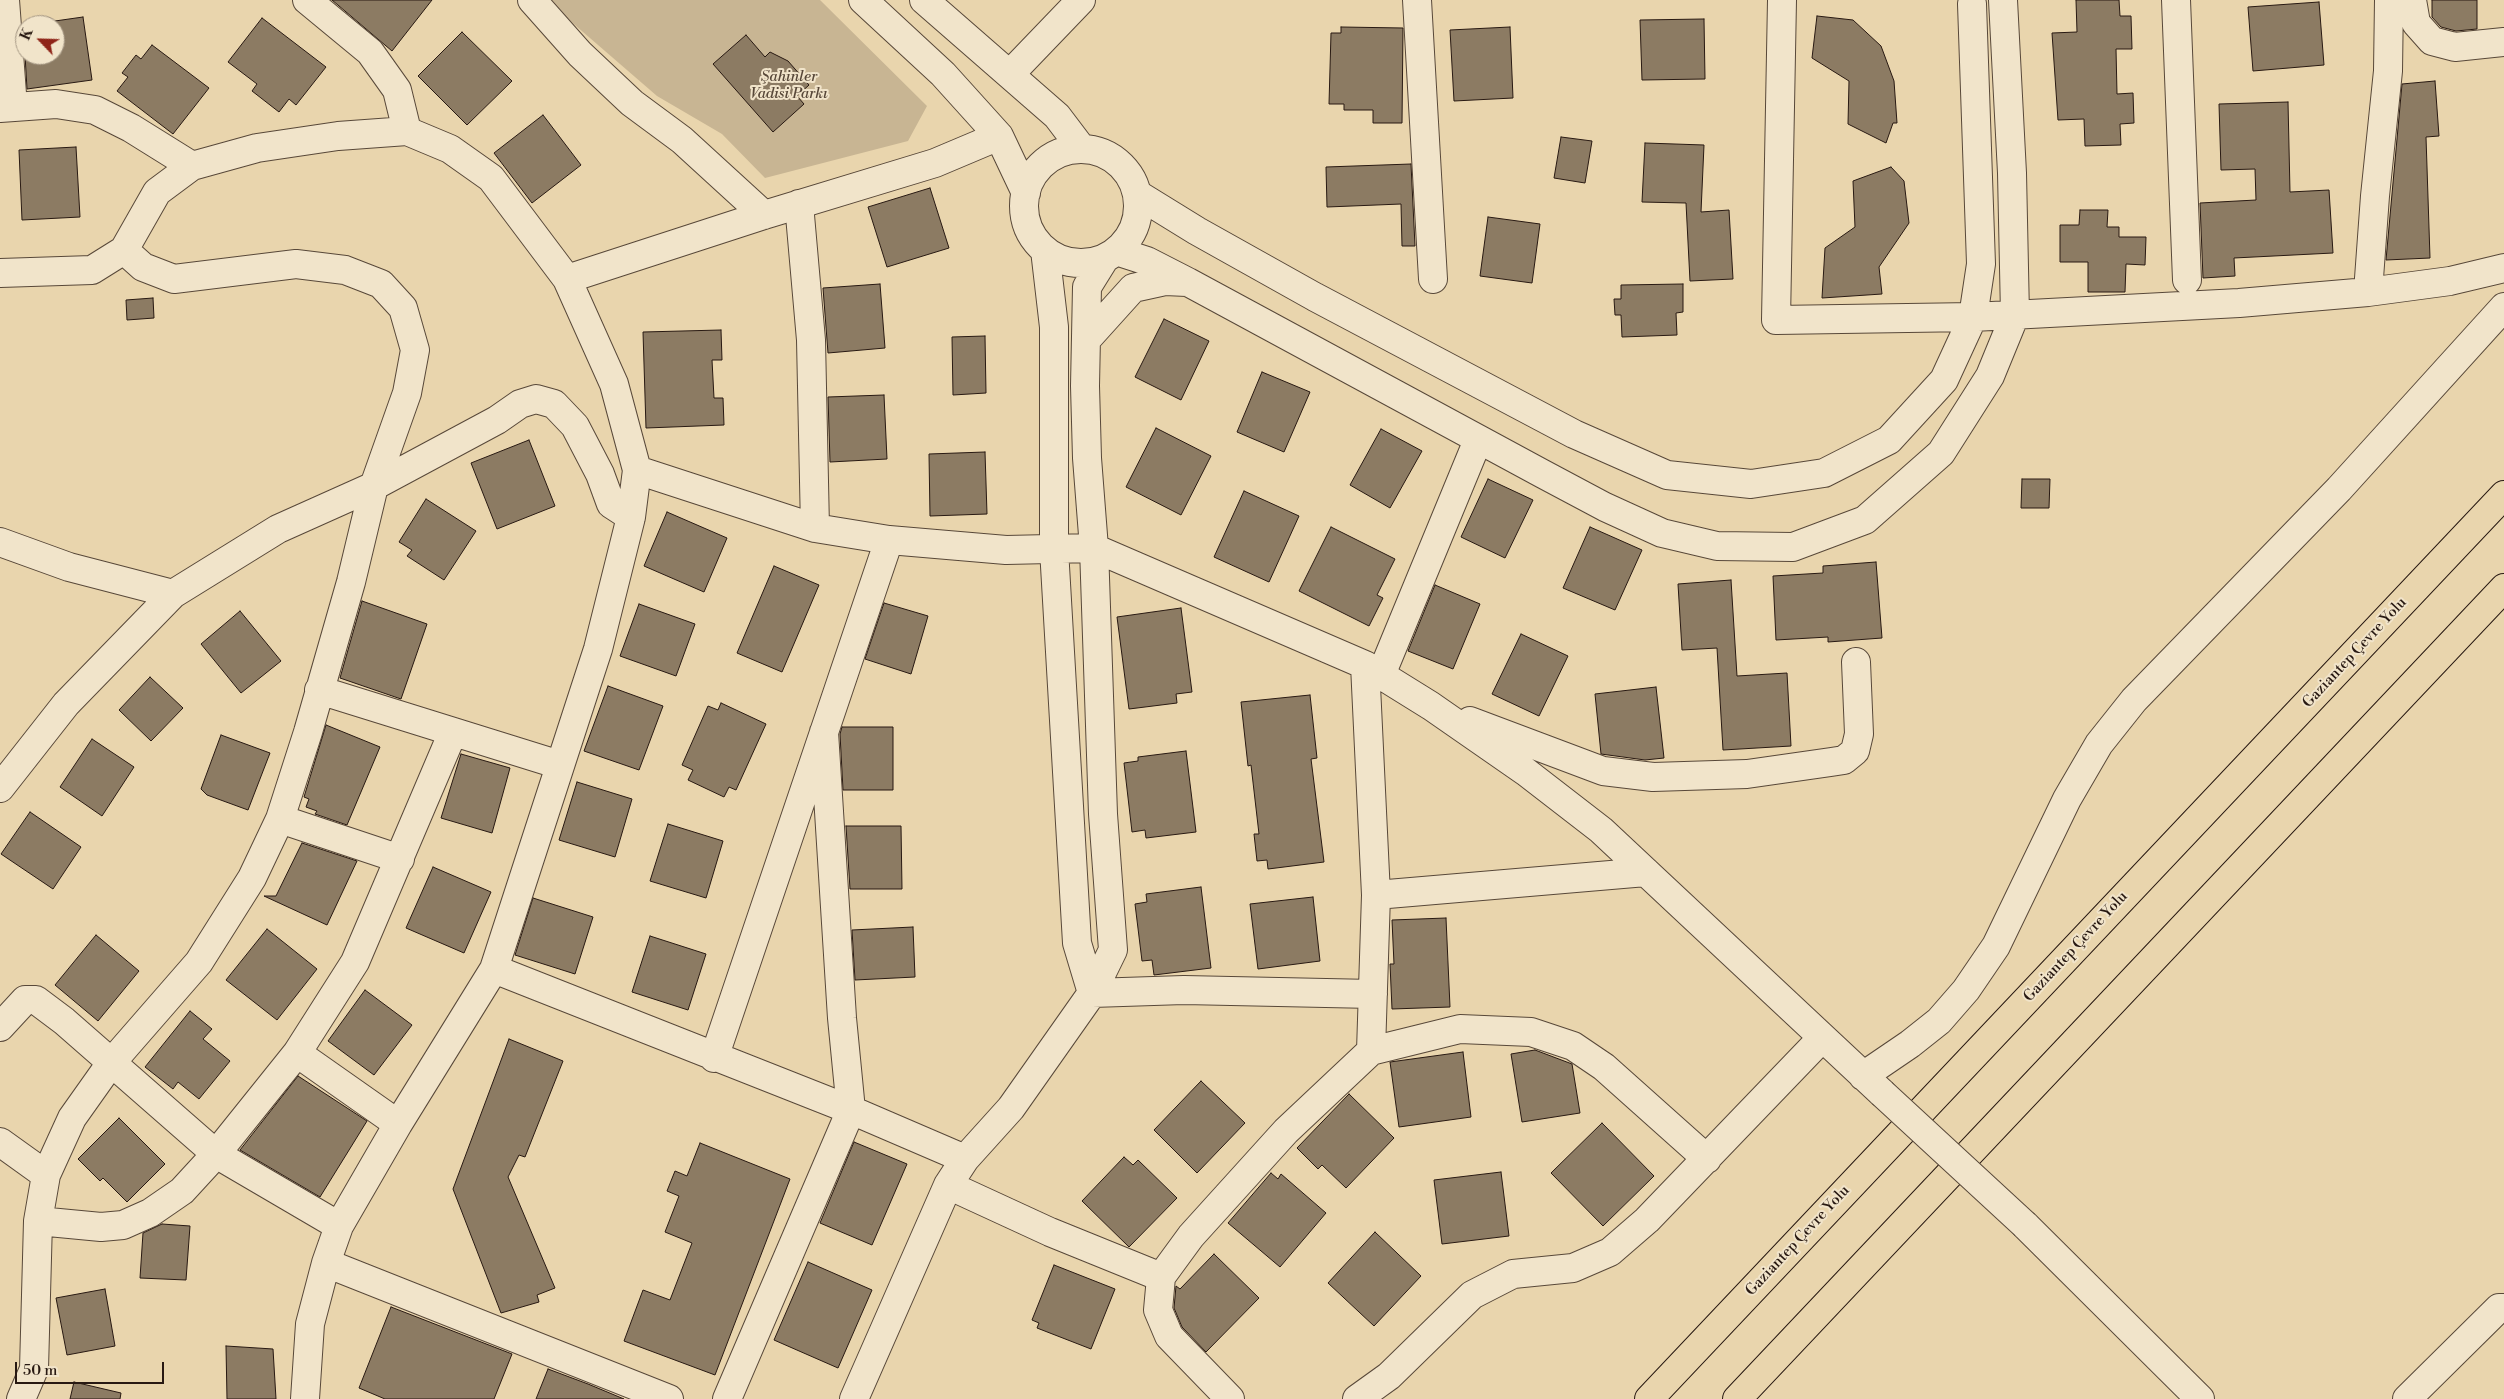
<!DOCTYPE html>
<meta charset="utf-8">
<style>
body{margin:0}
#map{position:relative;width:2504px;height:1399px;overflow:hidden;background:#e9d5ad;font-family:"Libre Bodoni",serif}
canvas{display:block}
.north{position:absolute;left:15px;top:15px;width:50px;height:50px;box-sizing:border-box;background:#f1e4ca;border:1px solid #a19380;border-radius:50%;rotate:294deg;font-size:14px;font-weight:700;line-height:20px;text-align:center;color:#281912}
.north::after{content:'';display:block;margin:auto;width:18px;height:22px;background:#8f2418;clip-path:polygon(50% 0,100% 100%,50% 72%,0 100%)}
.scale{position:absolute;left:15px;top:1362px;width:149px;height:22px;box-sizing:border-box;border:2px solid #281912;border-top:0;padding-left:6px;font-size:15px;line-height:18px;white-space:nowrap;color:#281912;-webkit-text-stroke:4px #f1e4ca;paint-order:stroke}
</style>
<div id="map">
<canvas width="2504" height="1399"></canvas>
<div class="north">K</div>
<div class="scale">50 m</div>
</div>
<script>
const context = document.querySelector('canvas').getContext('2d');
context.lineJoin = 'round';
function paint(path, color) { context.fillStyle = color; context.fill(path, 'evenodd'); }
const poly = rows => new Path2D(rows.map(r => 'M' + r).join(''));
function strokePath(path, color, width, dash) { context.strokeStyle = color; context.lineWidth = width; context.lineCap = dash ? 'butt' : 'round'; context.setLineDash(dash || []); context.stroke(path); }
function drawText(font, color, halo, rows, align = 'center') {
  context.font = font + ' "Libre Bodoni",serif'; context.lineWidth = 4; context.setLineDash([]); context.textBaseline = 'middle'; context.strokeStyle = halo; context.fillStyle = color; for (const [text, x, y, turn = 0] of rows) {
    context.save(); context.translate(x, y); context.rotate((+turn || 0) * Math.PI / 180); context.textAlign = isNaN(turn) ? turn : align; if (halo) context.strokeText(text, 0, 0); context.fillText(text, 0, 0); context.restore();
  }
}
paint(poly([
 [546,0,820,0,927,106,908,141,765,178,722,134,657,96]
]), '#c8b593');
const building = poly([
 [332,0,432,0,392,51,332,0],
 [2076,0,2119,0,2120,16,2131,16,2132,49,2116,49,2117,94,2133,93,2134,123,2120,124,2121,145,2085,146,2084,119,2058,120,2052,33,2077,32,2076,0],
 [2432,0,2477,0,2477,29,2456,31,2441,27,2432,17,2432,0],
 [2319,2,2324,65,2253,71,2248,7,2319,2],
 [1817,16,1853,20,1881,46,1894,81,1897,123,1893,123,1886,143,1848,124,1849,81,1812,58,1817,16],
 [83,17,92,80,27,89,25,55,55,55,55,21,83,17],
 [262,18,326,67,296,105,289,99,279,112,252,91,257,84,228,62,262,18],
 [1704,19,1705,79,1642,80,1640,20,1704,19],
 [1341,27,1403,28,1402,123,1373,123,1373,110,1344,110,1344,104,1329,104,1331,33,1341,33,1341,27],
 [1510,27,1513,98,1454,101,1450,30,1510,27],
 [462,32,512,81,467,125,418,76,462,32],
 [746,35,765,57,770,52,788,61,809,85,797,96,804,104,773,132,713,64,746,35],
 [152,45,209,88,173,134,117,91,128,77,122,73,136,55,141,59,152,45],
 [2435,81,2439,136,2426,137,2430,258,2386,260,2402,84,2435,81],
 [2288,102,2290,192,2329,190,2333,253,2234,258,2235,276,2203,278,2200,203,2256,200,2255,169,2221,170,2219,104,2288,102],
 [543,115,581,165,532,203,494,153,543,115],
 [1561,137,1592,141,1585,183,1554,178,1561,137],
 [1645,143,1704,145,1701,212,1729,210,1733,279,1690,281,1686,203,1642,202,1645,143],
 [76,147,80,217,22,220,19,150,76,147],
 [1411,164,1415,246,1402,246,1401,204,1327,207,1326,167,1411,164],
 [1891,167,1904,181,1909,223,1879,267,1882,294,1822,298,1825,248,1855,227,1853,181,1891,167],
 [930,188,949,248,887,267,868,207,930,188],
 [2080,210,2108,210,2107,227,2119,227,2119,237,2146,237,2145,265,2126,264,2125,292,2088,292,2088,262,2060,262,2060,225,2079,225,2080,210],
 [1488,217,1540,224,1532,283,1480,276,1488,217],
 [880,284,885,348,828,353,823,288,880,284],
 [1683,284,1683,312,1676,313,1677,335,1622,337,1621,315,1615,315,1614,299,1621,299,1621,285,1683,284],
 [153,298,154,318,127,320,126,300,153,298],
 [1164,319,1209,341,1181,400,1135,377,1164,319],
 [721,330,722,360,712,360,714,398,723,398,724,425,646,428,643,332,721,330],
 [985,336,986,393,953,395,952,337,985,336],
 [1262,372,1310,392,1284,452,1237,432,1262,372],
 [884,395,887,459,830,462,828,397,884,395],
 [1156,428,1211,456,1181,515,1126,487,1156,428],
 [1381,429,1422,451,1390,508,1350,485,1381,429],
 [529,440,555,506,497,529,471,463,529,440],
 [985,452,987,514,930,516,929,454,985,452],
 [1488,479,1533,500,1505,558,1461,537,1488,479],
 [2022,479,2050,479,2049,508,2021,508,2022,479],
 [1244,491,1299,516,1269,582,1214,557,1244,491],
 [426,499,476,531,444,580,407,556,412,550,399,542,426,499],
 [667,512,727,538,704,592,644,566,667,512],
 [1331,527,1395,559,1377,595,1383,598,1369,626,1299,591,1331,527],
 [1590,527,1642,550,1615,610,1563,588,1590,527],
 [1876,562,1882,638,1828,642,1828,637,1776,640,1773,576,1823,573,1823,566,1876,562],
 [774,566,819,585,782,672,737,653,774,566],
 [1731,580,1737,676,1787,673,1791,746,1723,750,1717,648,1682,650,1678,584,1731,580],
 [1435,585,1480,604,1453,669,1408,651,1435,585],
 [362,601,427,624,401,699,340,678,362,601],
 [884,603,928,616,911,674,865,659,884,603],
 [639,604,695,624,676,676,620,656,639,604],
 [1181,608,1192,692,1176,694,1177,703,1129,709,1117,617,1181,608],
 [240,611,281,661,241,693,201,644,240,611],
 [1521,634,1568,656,1539,716,1492,694,1521,634],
 [150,677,183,708,151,741,119,710,150,677],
 [608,686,663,706,639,770,584,751,608,686],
 [1656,687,1664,758,1645,760,1601,754,1595,694,1656,687],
 [1310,695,1317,758,1311,759,1324,862,1268,869,1267,860,1257,861,1254,834,1259,834,1251,765,1248,766,1241,702,1310,695],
 [721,703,766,724,736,790,729,787,724,797,688,780,693,770,682,765,708,706,718,710,721,703],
 [326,725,380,747,347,825,315,814,317,811,306,807,309,799,304,797,326,725],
 [842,727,893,727,893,790,843,790,840,734,842,727],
 [221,735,270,753,248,810,207,795,201,789,221,735],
 [92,739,134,767,102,816,60,787,92,739],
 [1186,751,1196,832,1146,838,1145,830,1132,832,1124,763,1138,761,1138,757,1186,751],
 [461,754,510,768,492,833,441,818,461,754],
 [577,782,632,799,615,857,559,840,577,782],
 [30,812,81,847,53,889,1,854,30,812],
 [668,824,723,841,706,898,650,881,668,824],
 [846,826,901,826,902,889,850,889,846,826],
 [302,843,357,861,327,925,264,896,276,896,302,843],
 [433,867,491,892,464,953,406,928,433,867],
 [1201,887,1211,968,1154,975,1152,960,1142,961,1135,904,1147,902,1146,894,1201,887],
 [1313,897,1320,961,1258,969,1250,904,1313,897],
 [533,898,593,917,575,974,515,955,533,898],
 [1446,918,1450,1007,1392,1009,1390,964,1394,964,1392,920,1446,918],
 [913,927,915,977,855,980,852,930,913,927],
 [267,929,317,969,277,1020,226,980,267,929],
 [96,935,139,971,98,1021,55,985,96,935],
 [650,936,706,954,688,1010,632,992,650,936],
 [365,990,412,1025,374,1075,328,1041,365,990],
 [190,1011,212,1029,203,1039,230,1061,199,1099,178,1082,173,1089,145,1067,190,1011],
 [509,1039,563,1061,525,1157,519,1155,508,1177,555,1288,537,1295,539,1302,501,1313,453,1189,509,1039],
 [1535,1050,1572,1064,1580,1113,1522,1122,1511,1054,1535,1050],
 [1463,1052,1471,1117,1399,1127,1390,1062,1463,1052],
 [298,1076,367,1121,320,1197,240,1150,298,1076],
 [1201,1081,1245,1123,1197,1173,1154,1130,1201,1081],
 [1349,1094,1394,1138,1346,1188,1322,1165,1318,1169,1297,1148,1349,1094],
 [119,1118,165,1164,127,1202,103,1178,100,1181,78,1159,119,1118],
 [1602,1123,1654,1176,1603,1226,1551,1173,1602,1123],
 [854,1142,907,1164,872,1245,820,1223,854,1142],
 [700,1143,790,1179,715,1375,624,1341,643,1290,670,1300,692,1243,665,1232,679,1196,667,1191,675,1171,687,1176,700,1143],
 [1124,1157,1133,1165,1138,1160,1177,1198,1129,1247,1082,1201,1124,1157],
 [1501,1172,1509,1236,1442,1244,1434,1180,1501,1172],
 [1271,1173,1278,1179,1281,1174,1326,1213,1280,1267,1228,1223,1271,1173],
 [162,1224,190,1226,186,1280,140,1278,143,1233,162,1224],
 [1375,1232,1421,1276,1374,1326,1328,1283,1375,1232],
 [1214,1254,1259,1298,1206,1352,1182,1327,1174,1308,1176,1286,1180,1289,1214,1254],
 [808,1262,872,1290,838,1368,774,1340,808,1262],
 [1054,1265,1115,1289,1091,1349,1037,1328,1039,1323,1032,1320,1054,1265],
 [105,1289,115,1346,67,1355,56,1298,105,1289],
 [391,1307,512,1354,494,1399,385,1399,359,1388,391,1307],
 [226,1346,273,1349,276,1399,227,1399,226,1346],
 [548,1369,588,1384,624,1399,536,1399,548,1369],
 [74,1382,121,1393,120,1399,70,1399,74,1382]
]);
paint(building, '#8c7b63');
strokePath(building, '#281912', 1);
const minor = poly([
 [5,0,13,107],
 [307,0,370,52,397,90,407,131],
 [532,0,580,54,632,103,682,140,764,215],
 [863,0,943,74,999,136,1026,193],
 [924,0,1057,116,1082,149],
 [1417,0,1433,279],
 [1782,0,1776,320,1973,317,2239,303,2368,292,2450,281,2504,268],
 [2176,0,2187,280],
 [2412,0,2416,23,2432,41,2455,47,2504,42],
 [1010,74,1081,0],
 [0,108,56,104,95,110,131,128,192,166],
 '1024 206a57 57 0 1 1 114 0a57 57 0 1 1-114 0Z',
 [1137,194,1197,231,1315,297,1574,434,1667,475,1751,484,1824,473,1889,440,1944,380,1973,317,1981,264,1972,4],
 [799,204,811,340,815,528],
 [1045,250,1054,327,1054,549,1077,943,1092,993],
 [1116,251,1147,261,1188,282,1543,474,1605,507,1662,533,1717,546,1793,547,1865,520,1941,453,1990,376,2015,315,2012,173,2003,0],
 [0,273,92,270,124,250,157,192,192,166,257,148,338,136,407,131,450,149,491,178,567,279,614,384,637,470,631,517,598,649,494,969,398,1124,339,1226,326,1263,310,1324,305,1399],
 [567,279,764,215,935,163,999,136],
 [2368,292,2375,196,2388,71,2389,0],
 [1087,339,1133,288,1165,281,1187,282],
 [637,470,815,528,889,540,1006,550,1094,548,1365,665,1431,706,1526,772,1601,830,1882,1093],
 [0,542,69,567,173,594],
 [1365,665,1376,895,1371,1051],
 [1381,675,1478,440],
 [319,690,560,765],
 [1470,721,1603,771,1653,777,1747,774,1831,762,1844,760,1855,751,1859,734,1856,662],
 [0,788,66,704,173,594,278,529,374,486,497,420,520,404,536,399,554,404,575,426,600,474,611,504,631,517],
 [280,819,400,859],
 [1376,895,1646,872],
 [494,969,851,1110,965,1159],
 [1092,993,1184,990,1373,994],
 [0,1027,25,1000,36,1000,64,1021,216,1154,339,1226],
 [297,1053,398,1124],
 [714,1058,889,540],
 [1863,1076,1910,1044,1939,1021,1966,990,1996,946,2067,799,2099,744,2134,700,2339,489,2504,307],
 [0,1142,46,1175],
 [948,1185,1050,1232,1161,1277],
 [38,1221,101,1227,123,1225,150,1213,182,1191,216,1154,297,1053,355,962,453,732],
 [2025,1225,2200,1399],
 [326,1263,669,1399],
 [21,1399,34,1369,38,1221,46,1175,72,1118,111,1063,199,962,252,878,280,819,308,732,351,582,374,486,407,393,415,350,403,308,381,284,345,270,296,264,174,279,143,267,124,250],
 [727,1399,851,1110,842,1018,824,732],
 [854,1399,948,1185,965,1159,1011,1108,1092,993,1113,950,1103,814,1094,548,1087,458,1085,386,1087,287,1105,258],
 [1230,1399,1169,1336,1158,1310,1161,1277,1191,1236,1286,1131,1371,1051,1460,1029,1531,1032,1573,1046,1604,1067,1707,1159],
 [1357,1399,1389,1376,1472,1295,1513,1274,1573,1268,1610,1252,1647,1220,1822,1038],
 [2407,1399,2499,1308,2504,1308]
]);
const highway = poly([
 [1649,1399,2504,495],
 [1737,1399,2504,588]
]);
strokePath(minor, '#584839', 30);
strokePath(highway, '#281912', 30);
strokePath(minor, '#f1e4ca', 28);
strokePath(highway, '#e9d5ad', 28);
const minorBridge = poly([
 [1882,1093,2025,1225]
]);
strokePath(minorBridge, '#584839', 30, []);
strokePath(minorBridge, '#f1e4ca', 28);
drawText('italic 15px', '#584839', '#f1e4ca', [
 ["Şahinler",789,77],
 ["Vadisi Parkı",789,94]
]);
drawText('15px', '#281912', '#f1e4ca', [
 ["Gaziantep Çevre Yolu",2355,653,-47],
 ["Gaziantep Çevre Yolu",2076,947,-47],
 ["Gaziantep Çevre Yolu",1798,1241,-47]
]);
</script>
